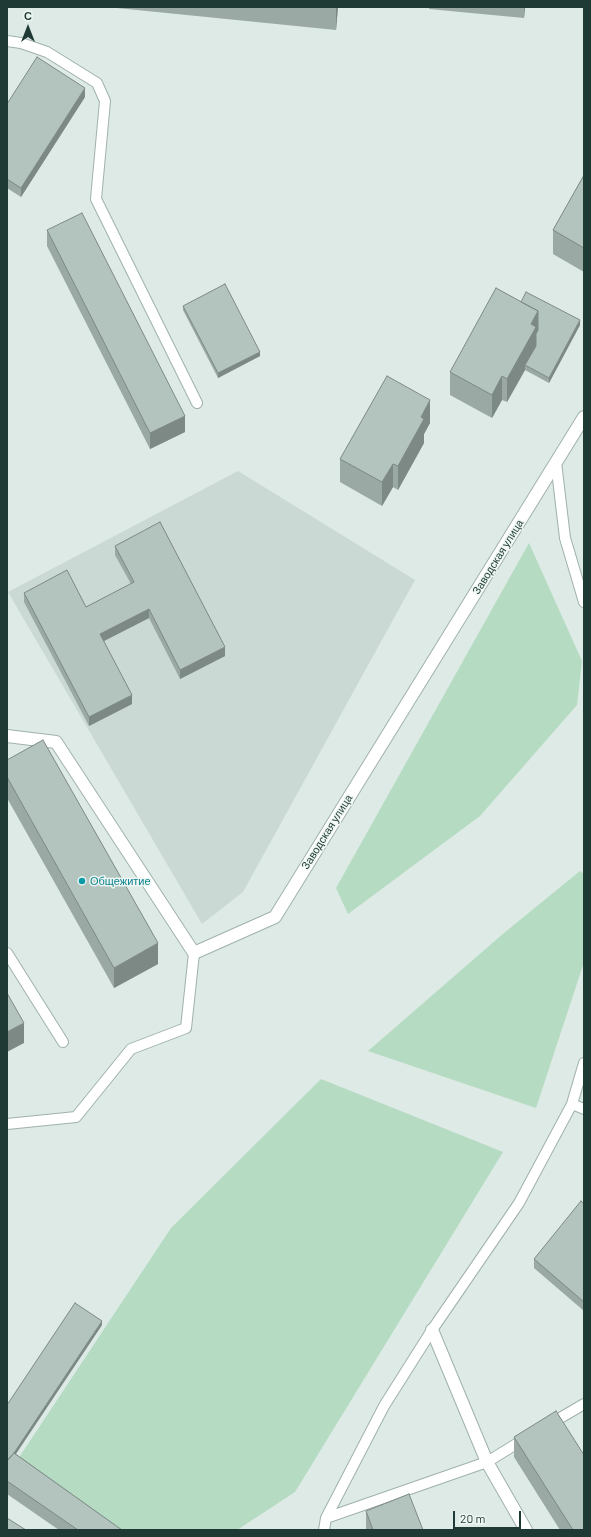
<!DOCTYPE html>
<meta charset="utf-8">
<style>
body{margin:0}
#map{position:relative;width:591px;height:1537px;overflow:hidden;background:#ddeae5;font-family:Barlow,sans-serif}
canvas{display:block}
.frame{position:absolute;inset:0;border:8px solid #1f3934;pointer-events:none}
.north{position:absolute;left:8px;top:8px;width:40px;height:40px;-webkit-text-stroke:3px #edf6f2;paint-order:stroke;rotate:0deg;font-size:11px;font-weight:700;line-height:16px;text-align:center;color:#1f3934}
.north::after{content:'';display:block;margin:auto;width:14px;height:18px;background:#1f3934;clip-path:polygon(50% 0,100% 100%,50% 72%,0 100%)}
.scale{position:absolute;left:453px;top:1511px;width:68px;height:18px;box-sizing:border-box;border:2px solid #1f3934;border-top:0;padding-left:5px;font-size:12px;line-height:14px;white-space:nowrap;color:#1f3934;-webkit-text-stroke:3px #edf6f2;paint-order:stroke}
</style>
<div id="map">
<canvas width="591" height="1537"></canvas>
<div class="frame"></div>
<div class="north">С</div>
<div class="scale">20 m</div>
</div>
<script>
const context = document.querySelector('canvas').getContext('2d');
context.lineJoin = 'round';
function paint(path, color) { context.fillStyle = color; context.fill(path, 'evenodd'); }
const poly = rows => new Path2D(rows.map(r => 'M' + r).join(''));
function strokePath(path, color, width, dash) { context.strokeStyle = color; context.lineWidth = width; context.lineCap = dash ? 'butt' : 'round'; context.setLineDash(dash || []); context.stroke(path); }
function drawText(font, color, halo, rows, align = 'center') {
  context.font = font + ' Barlow,sans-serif'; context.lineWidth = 3; context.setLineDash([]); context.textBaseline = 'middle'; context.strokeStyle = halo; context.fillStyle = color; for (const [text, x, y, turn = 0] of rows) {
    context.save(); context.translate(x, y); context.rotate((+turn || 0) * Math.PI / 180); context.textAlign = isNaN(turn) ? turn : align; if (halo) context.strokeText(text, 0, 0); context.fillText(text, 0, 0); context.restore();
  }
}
paint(poly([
 [238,471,415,580,243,892,202,924,8,592]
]), '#cbd9d4');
paint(poly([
 [529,543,582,661,577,705,480,816,348,914,336,888],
 [580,871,584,874,584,962,536,1108,368,1051,504,933],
 [321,1079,503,1152,295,1492,237,1530,104,1530,14,1465,171,1228]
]), '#b5dcc2');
const lane = poly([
 [7,41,21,43,47,52,97,83,105,101,96,199,197,403],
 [556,462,565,538,584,602],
 [7,953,63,1042],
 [572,1104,584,1109],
 [7,1124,76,1117,131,1049,186,1028,194,953],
 [550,1424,584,1404],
 [326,1518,487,1462,526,1438],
 [324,1530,326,1518,384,1406,432,1330,519,1203,572,1104,584,1063]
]);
const street = poly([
 [7,736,56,742,194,953,275,917,584,417],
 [432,1330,487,1462,526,1530]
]);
strokePath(lane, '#a0b1ac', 12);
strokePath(street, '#a0b1ac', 14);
strokePath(lane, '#fff', 10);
strokePath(street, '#fff', 12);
paint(poly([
 [107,7,338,7,336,30],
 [429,7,525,7,524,18,429,9],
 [85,97,21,197,7,188,7,104],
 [584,175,584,272,553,254,553,230],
 [47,230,185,432,150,449,47,246],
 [521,302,580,325,549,383,525,370,507,402,502,400,492,418,450,395,450,372],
 [183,306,260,356,218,378,183,310],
 [430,423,424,434,424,443,398,490,393,487,382,506,340,482,340,459],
 [115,546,225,656,180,679,149,618,104,641,132,704,89,726,24,602,24,593,86,607,131,584,115,555],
 [7,760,158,964,114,988,7,798],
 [584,1204,584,1311,534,1268,534,1259],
 [102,1325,16,1454,122,1530,59,1530,7,1494,7,1405],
 [514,1437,584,1530,560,1530,514,1457],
 [366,1511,423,1530,366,1530]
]), '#9aa9a3');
paint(poly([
 [336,7,338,7,336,30],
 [524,7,525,7,524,18],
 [85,88,85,97,21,197,21,188],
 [538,311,538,335,536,350,525,365,525,370,507,402,507,379,531,324],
 [580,320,580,325,549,383,549,378],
 [260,352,260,356,218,378,218,373],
 [502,376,502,400,492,418,492,395],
 [430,400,430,423,424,434,424,443,398,490,398,466,421,417],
 [185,416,185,432,150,449,150,433],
 [393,464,393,487,382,506,382,482],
 [149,609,149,618,100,643,100,634],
 [225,647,225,656,180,679,180,670],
 [132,695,132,704,89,726,89,717],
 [158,943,158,964,114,988,114,968],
 [24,1023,24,1043,7,1052,7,1032],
 [102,1321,102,1325,7,1467,7,1463]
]), '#7d8985');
const building = poly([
 [37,57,85,88,21,188,7,179,7,104,37,57],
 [584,175,584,248,553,230,584,175],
 [82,213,185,416,150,433,47,230,82,213],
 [225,284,260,352,218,373,183,306,225,284],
 [496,288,538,311,531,324,536,327,507,379,502,376,492,395,450,372,496,288],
 [526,292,580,320,549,378,525,365,536,346,536,334,538,330,538,311,521,302,526,292],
 [387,376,430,400,421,417,424,419,398,466,393,464,382,482,340,459,387,376],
 [160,522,225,647,180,670,149,609,100,634,132,695,89,717,24,593,67,570,86,607,134,582,115,546,160,522],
 [43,740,158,943,114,968,7,777,7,760,43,740],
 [7,993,24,1023,7,1032,7,993],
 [581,1201,584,1204,584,1302,534,1259,581,1201],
 [75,1303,102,1321,14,1453,7,1461,7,1405,75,1303],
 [556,1411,584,1455,584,1530,573,1530,514,1437,556,1411],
 [14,1453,122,1530,78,1530,7,1481,7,1461,14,1453],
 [409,1494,423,1530,373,1530,366,1511,409,1494],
 [7,1518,26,1530,7,1530,7,1518]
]);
paint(building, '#b3c4be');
strokePath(building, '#7d8985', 1);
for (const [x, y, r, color] of [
 [82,881,4,"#0f9aa8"]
]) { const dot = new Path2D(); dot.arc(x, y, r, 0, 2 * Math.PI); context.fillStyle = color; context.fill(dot); strokePath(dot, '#edf6f2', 1.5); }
drawText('11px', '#1f3934', '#edf6f2', [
 ["Заводская улица",498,557,-58],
 ["Заводская улица",327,832,-58]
]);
drawText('11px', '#0d838f', '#edf6f2', [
 ["Общежитие",90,881]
], 'left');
</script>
